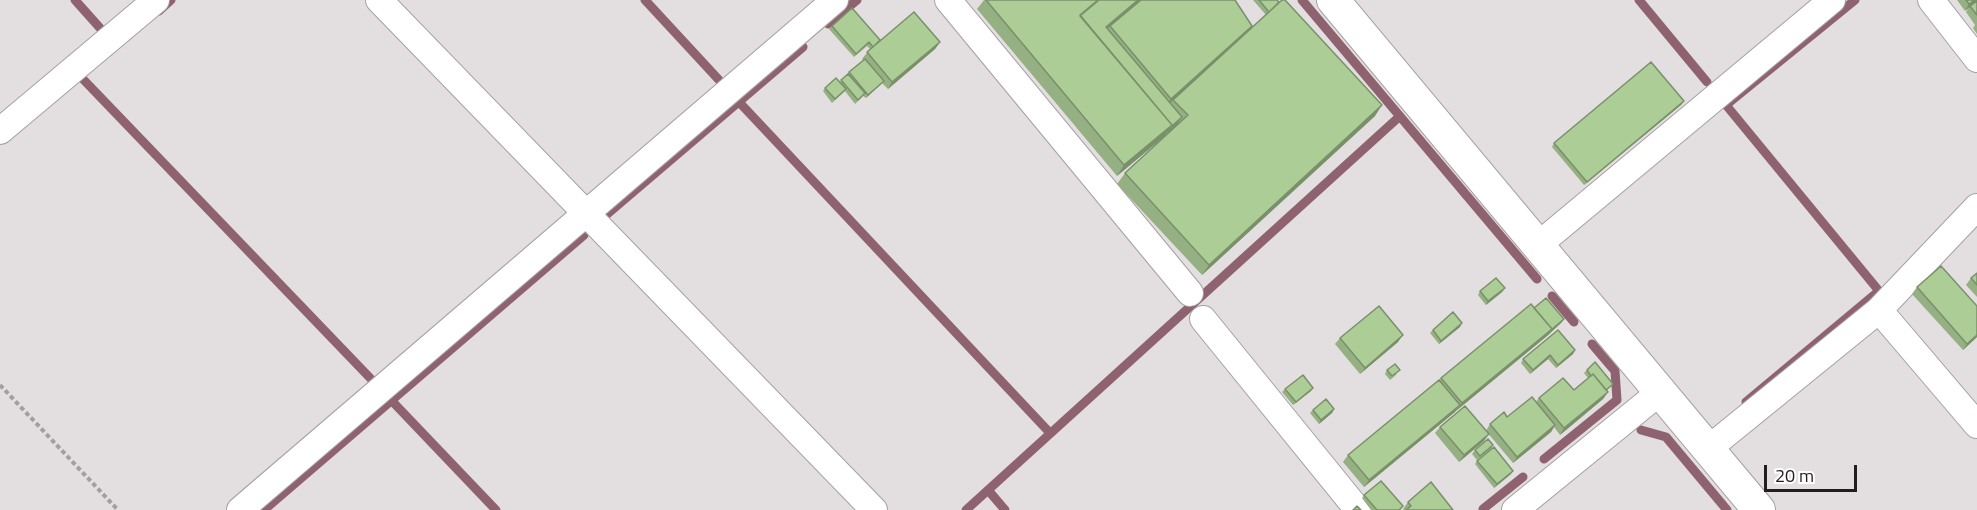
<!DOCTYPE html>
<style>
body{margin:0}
#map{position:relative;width:1977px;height:510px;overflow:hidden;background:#e3dedf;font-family:"Titillium Web",sans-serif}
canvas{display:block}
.scale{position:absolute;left:1764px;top:465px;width:93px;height:27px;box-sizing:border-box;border:3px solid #201e1f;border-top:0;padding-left:8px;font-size:18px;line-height:21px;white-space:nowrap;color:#201e1f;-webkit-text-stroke:4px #fff;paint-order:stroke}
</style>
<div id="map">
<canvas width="1977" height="510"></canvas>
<div class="scale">20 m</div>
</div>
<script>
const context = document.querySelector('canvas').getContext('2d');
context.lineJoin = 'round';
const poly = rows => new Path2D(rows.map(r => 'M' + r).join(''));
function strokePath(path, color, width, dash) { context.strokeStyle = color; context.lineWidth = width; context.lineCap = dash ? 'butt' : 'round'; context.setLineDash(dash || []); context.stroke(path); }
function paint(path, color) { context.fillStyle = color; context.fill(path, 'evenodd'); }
strokePath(poly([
 [75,0,100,28],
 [645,0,719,80],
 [1302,0,1537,279],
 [1639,0,1707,82],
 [159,11,171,0],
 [828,24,857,0],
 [80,76,373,381],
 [739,102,1050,433],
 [606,215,803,47],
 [1552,296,1574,322],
 [391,400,496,510],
 [1746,402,1879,291,1726,105,1855,0],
 [1641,430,1666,437,1727,510],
 [1544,459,1617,400,1615,371,1592,344],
 [988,490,1005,510],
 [1483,509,1523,477],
 [264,510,584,235],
 [966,510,1400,116]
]), '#8f626f', 9);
const minor = poly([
 [379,0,874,510],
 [948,0,1190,293],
 [1931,0,1977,59],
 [0,131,156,0],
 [1537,246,1832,0],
 [1879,310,1977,425],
 [1203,319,1358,510],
 [1708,449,1879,310,1977,207],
 [240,510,835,0],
 [1515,510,1660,392]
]);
const tertiary = poly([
 [1333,0,1759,510]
]);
strokePath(minor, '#a6a0a2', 28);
strokePath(tertiary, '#a6a0a2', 34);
strokePath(poly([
 [0,385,118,510]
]), '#a39fa0', 4, [4.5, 3]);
strokePath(minor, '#fff', 26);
strokePath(tertiary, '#fff', 32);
paint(poly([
 [984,0,1235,0,1250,29,1266,15,1253,0,1277,0,1375,116,1202,275,1117,184,1125,173,1168,133,1117,176,977,9],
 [1957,0,1977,0,1977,34,1973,28,1975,25,1966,12,1969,7,1965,11],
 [832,26,880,40,940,42,935,49,888,89,882,83,866,98,863,96,855,104,845,91,832,103,823,91,825,88,840,82,849,72,863,60,862,59,870,49,867,46,854,57,829,29],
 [1684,101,1681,105,1584,185,1552,147,1554,143],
 [1977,273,1977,297,1966,285,1971,278],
 [1917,287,1977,306,1977,337,1963,350,1912,294],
 [1505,288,1502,292,1486,305,1478,295,1480,291],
 [1534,308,1564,319,1561,323,1547,336,1364,487,1343,462,1348,455,1441,378],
 [1460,327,1439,344,1430,333,1433,330],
 [1340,338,1398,342,1360,374,1335,344],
 [1575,350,1573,354,1556,368,1548,359,1530,374,1521,363,1523,359],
 [1387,370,1397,374,1390,380,1385,374],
 [1587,370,1613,384,1607,390,1608,392,1603,399,1560,435,1554,427,1551,432,1513,463,1486,431,1490,424,1507,417,1536,402,1539,398,1574,390,1588,378,1584,373],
 [1285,389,1311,391,1293,405,1282,392],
 [1334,409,1332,413,1319,424,1310,413,1313,410],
 [1440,427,1484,441,1459,462,1435,433],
 [1493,445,1491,449,1477,460,1472,454,1475,450],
 [1477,461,1511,474,1494,488,1475,464],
 [1364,495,1403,506,1400,510,1371,510,1362,498],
 [1408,502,1453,510,1404,510,1403,509]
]), '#95b082');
paint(poly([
 [1138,0,1143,0,1110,26,1107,30,1106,27],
 [1975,0,1977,0,1977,1,1965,11,1969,4],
 [1252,26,1246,35,1173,100,1165,108,1171,99],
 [940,42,935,49,888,89,892,82],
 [884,81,881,84,866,98,868,95],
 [1684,101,1681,105,1584,185,1587,182],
 [1382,105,1375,116,1202,275,1209,265],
 [1182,117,1176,126,1165,135,1172,126],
 [1172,125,1165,136,1117,176,1124,165],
 [1505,288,1502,292,1486,305,1488,301],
 [1564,319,1561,323,1547,336,1457,410,1462,403],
 [1462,323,1460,327,1439,344,1441,341],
 [1403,335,1398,342,1360,374,1365,368],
 [1977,335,1977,337,1963,350,1967,344],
 [1575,350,1573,354,1556,368,1558,365],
 [1550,355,1548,359,1530,374,1533,370],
 [1313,388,1311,391,1293,405,1296,402],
 [1608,392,1603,399,1560,435,1564,428],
 [1460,405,1455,412,1364,487,1369,480],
 [1334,409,1332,413,1319,424,1321,420],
 [1555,425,1551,432,1513,463,1517,457],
 [1489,434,1484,441,1459,462,1464,455],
 [1513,471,1511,474,1494,488,1497,484]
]), '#79906a');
const building = poly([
 [986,0,1098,0,1080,15,1172,125,1124,165,986,0],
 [1099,0,1138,0,1106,27,1182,117,1172,126,1172,125,1080,16,1099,0],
 [1141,0,1235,0,1252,26,1171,99,1110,26,1141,0],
 [1259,0,1277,0,1279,2,1269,12,1259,0],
 [1282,0,1285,0,1382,105,1209,265,1125,173,1188,115,1173,100,1282,0],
 [1966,0,1975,0,1969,4,1966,0],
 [1977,1,1977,15,1970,6,1977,1],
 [852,8,880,40,873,47,869,42,856,54,832,26,852,8],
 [914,12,940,42,892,82,867,52,914,12],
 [865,59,884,81,868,95,849,72,865,59],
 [1651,62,1684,101,1587,182,1554,143,1651,62],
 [848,74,865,93,858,100,841,80,848,74],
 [836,78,846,89,835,99,825,88,836,78],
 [1941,266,1977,306,1977,335,1967,344,1917,287,1941,266],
 [1977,273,1977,285,1971,278,1977,273],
 [1496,278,1505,288,1488,301,1480,291,1496,278],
 [1546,298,1564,319,1550,331,1552,329,1534,308,1546,298],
 [1531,304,1552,329,1462,403,1441,378,1531,304],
 [1379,306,1403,335,1365,368,1340,338,1379,306],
 [1453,312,1462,323,1441,341,1433,330,1453,312],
 [1558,330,1575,350,1558,365,1550,355,1533,370,1523,359,1558,330],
 [1595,362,1613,384,1606,390,1593,374,1591,376,1587,370,1595,362],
 [1395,364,1400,370,1392,376,1387,370,1395,364],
 [1593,374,1608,392,1564,428,1539,398,1563,378,1574,390,1593,374],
 [1303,375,1313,388,1296,402,1285,389,1303,375],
 [1439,380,1460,405,1369,480,1348,455,1439,380],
 [1532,397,1555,425,1517,457,1490,424,1504,412,1507,417,1532,397],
 [1326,399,1334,409,1321,420,1313,410,1326,399],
 [1465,406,1489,434,1464,455,1440,427,1465,406],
 [1488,439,1493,445,1480,456,1475,450,1488,439],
 [1494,447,1513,471,1497,484,1477,461,1494,447],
 [1381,481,1403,506,1399,510,1377,510,1364,495,1381,481],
 [1431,482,1453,510,1406,510,1411,506,1408,502,1431,482],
 [1357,506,1361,510,1353,510,1357,506]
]);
paint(building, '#adcd97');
strokePath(building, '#79906a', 1.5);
</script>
